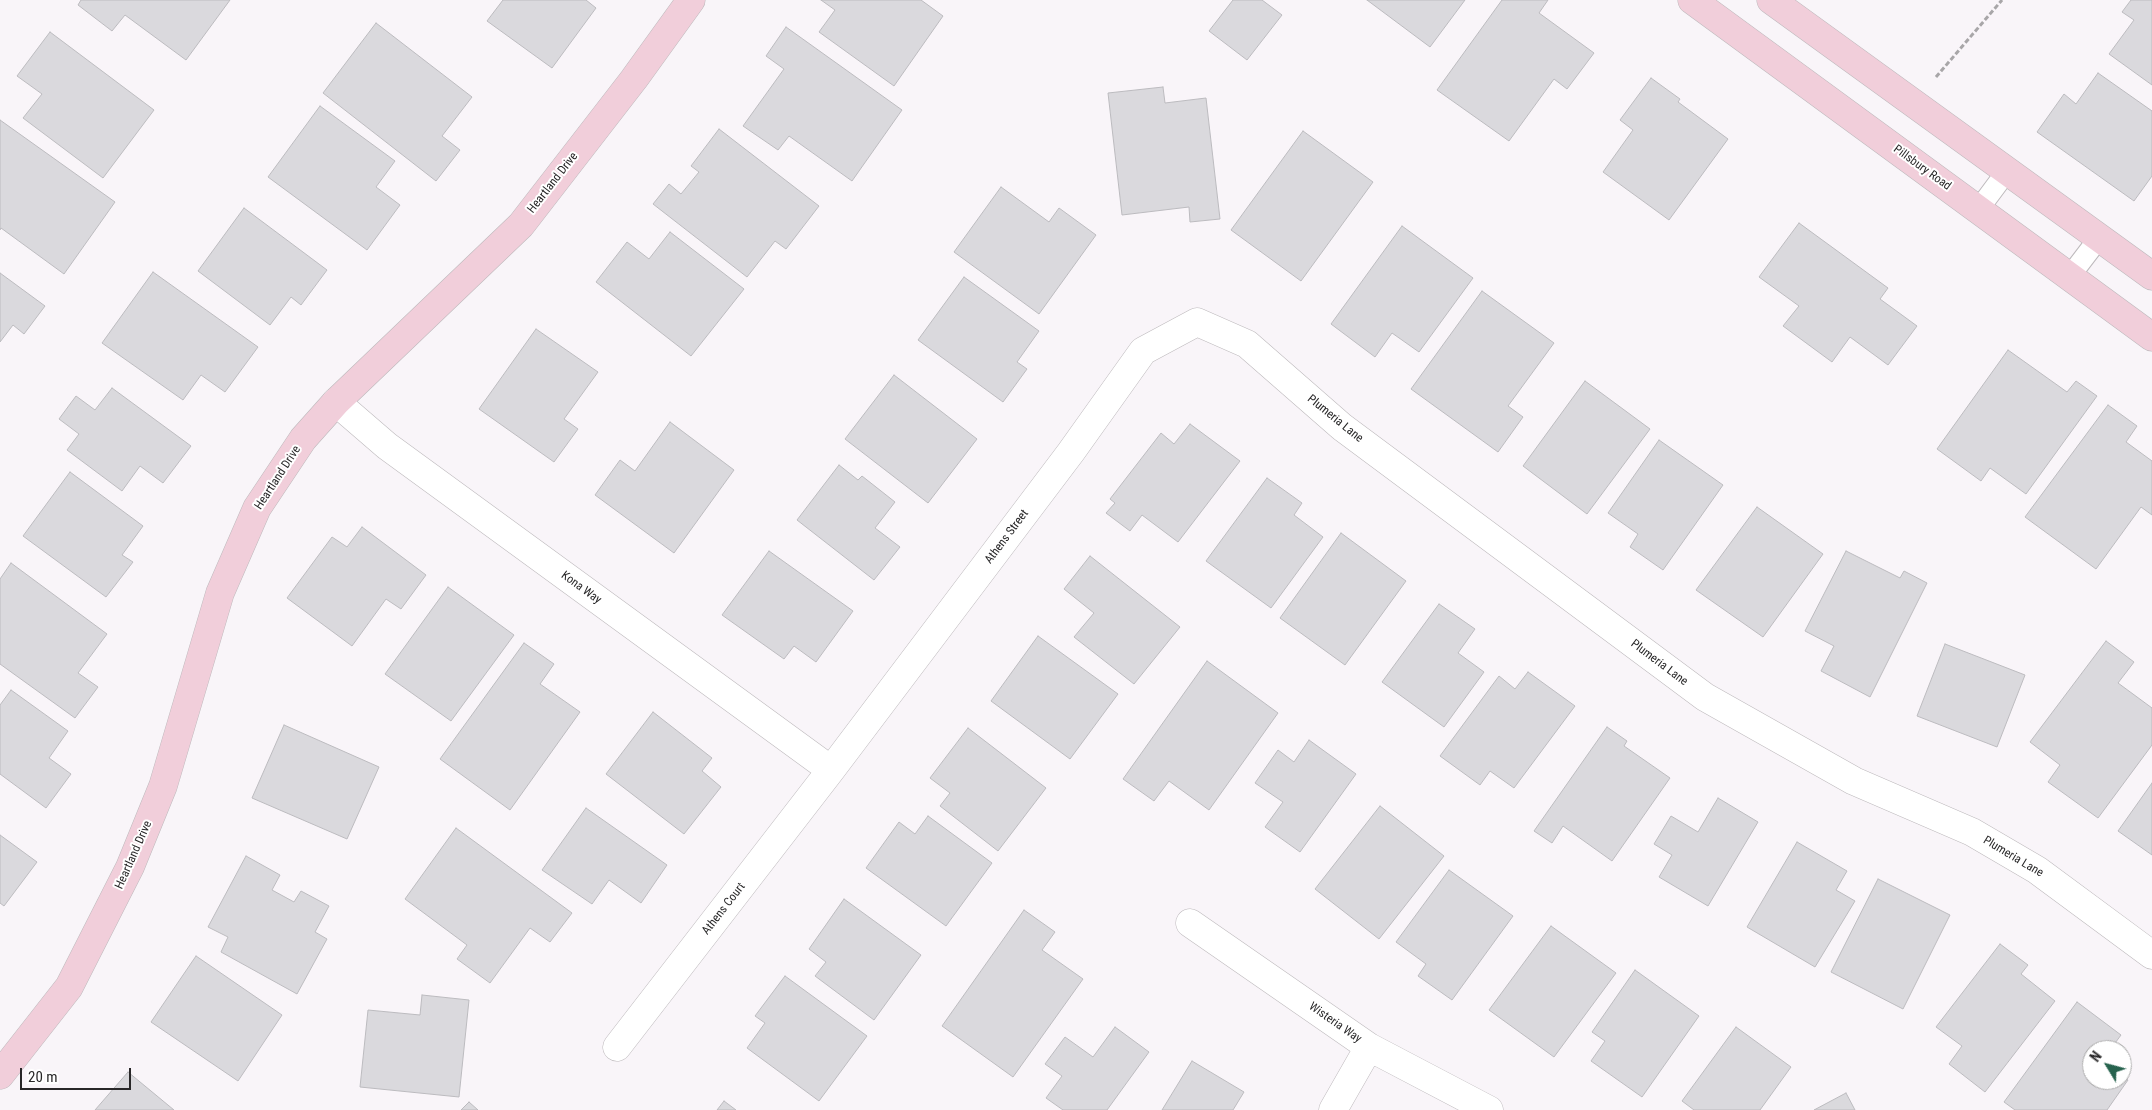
<!DOCTYPE html>
<style>
body{margin:0}
#map{position:relative;width:2152px;height:1110px;overflow:hidden;background:#f9f5f9;font-family:"Roboto Condensed",sans-serif}
canvas{display:block}
.north{position:absolute;left:2082px;top:1040px;width:50px;height:50px;box-sizing:border-box;background:#fff;border:1px solid #a9a9a9;border-radius:50%;rotate:307deg;font-size:14px;font-weight:700;line-height:20px;text-align:center;color:#282728}
.north::after{content:'';display:block;margin:auto;width:18px;height:22px;background:#27634e;clip-path:polygon(50% 0,100% 100%,50% 72%,0 100%)}
.scale{position:absolute;left:20px;top:1068px;width:111px;height:22px;box-sizing:border-box;border:2px solid #282728;border-top:0;padding-left:6px;font-size:15px;line-height:18px;white-space:nowrap;color:#282728;-webkit-text-stroke:4px #fff;paint-order:stroke}
</style>
<div id="map">
<canvas width="2152" height="1110"></canvas>
<div class="north">N</div>
<div class="scale">20 m</div>
</div>
<script>
const context = document.querySelector('canvas').getContext('2d');
context.lineJoin = 'round';
function paint(path, color) { context.fillStyle = color; context.fill(path, 'evenodd'); }
const poly = rows => new Path2D(rows.map(r => 'M' + r).join(''));
function strokePath(path, color, width, dash) { context.strokeStyle = color; context.lineWidth = width; context.lineCap = dash ? 'butt' : 'round'; context.setLineDash(dash || []); context.stroke(path); }
function drawText(font, color, halo, rows, align = 'center') {
  context.font = font + ' "Roboto Condensed",sans-serif'; context.lineWidth = 4; context.setLineDash([]); context.textBaseline = 'middle'; context.strokeStyle = halo; context.fillStyle = color; for (const [text, x, y, turn = 0] of rows) {
    context.save(); context.translate(x, y); context.rotate((+turn || 0) * Math.PI / 180); context.textAlign = isNaN(turn) ? turn : align; if (halo) context.strokeText(text, 0, 0); context.fillText(text, 0, 0); context.restore();
  }
}
const building = poly([
 [81,0,230,0,186,60,125,15,112,31,78,5,81,0],
 [503,0,586,0,596,8,552,68,487,21,503,0],
 [821,0,921,0,943,16,894,86,819,32,835,10,821,0],
 [1233,0,1262,0,1282,15,1247,60,1209,31,1233,0],
 [1367,0,1465,0,1430,47,1367,0],
 [1502,0,1548,0,1539,13,1594,53,1567,89,1554,79,1509,141,1437,90,1502,0],
 [2131,0,2152,0,2152,85,2109,54,2134,20,2122,12,2131,0],
 [376,23,472,97,442,136,460,150,436,181,323,93,376,23],
 [786,27,902,110,852,181,789,136,778,150,743,126,784,69,766,56,786,27],
 [50,32,154,110,103,178,23,118,42,94,17,76,50,32],
 [2098,73,2152,111,2152,176,2134,201,2037,132,2064,94,2076,104,2098,73],
 [1651,78,1680,99,1678,102,1728,139,1669,220,1603,172,1633,130,1620,120,1651,78],
 [1163,87,1165,103,1206,98,1220,219,1190,222,1189,207,1122,215,1108,93,1163,87],
 [320,106,395,161,376,187,400,205,367,250,268,177,320,106],
 [0,120,115,202,64,274,1,228,0,230,0,120],
 [719,129,819,206,786,249,775,241,747,277,653,204,669,184,681,194,699,172,691,166,719,129],
 [1303,131,1373,182,1301,281,1231,230,1303,131],
 [1001,187,1049,222,1059,208,1096,235,1039,314,954,252,1001,187],
 [244,208,327,270,301,305,291,297,270,325,198,271,244,208],
 [1799,223,1888,288,1880,299,1917,326,1888,365,1850,337,1832,362,1783,326,1799,306,1759,277,1799,223],
 [1402,226,1473,278,1419,352,1392,333,1375,357,1331,324,1402,226],
 [670,232,744,289,691,356,596,282,627,242,649,259,670,232],
 [153,272,258,347,225,392,201,375,183,400,102,343,153,272],
 [0,273,45,306,24,334,13,325,0,342,0,273],
 [964,277,1039,331,1017,362,1027,369,1003,402,918,340,964,277],
 [1482,291,1554,343,1508,406,1523,417,1498,452,1411,389,1482,291],
 [536,329,598,372,564,419,578,429,554,462,479,409,536,329],
 [2008,350,2067,392,2076,381,2097,396,2026,494,1990,468,1981,481,1937,449,2008,350],
 [894,375,977,439,928,503,845,439,894,375],
 [1585,381,1650,429,1587,514,1523,466,1585,381],
 [112,388,191,446,163,483,140,466,122,491,67,450,79,434,59,419,76,396,95,410,112,388],
 [2108,405,2137,426,2126,442,2152,461,2152,515,2141,507,2096,569,2025,517,2108,405],
 [670,422,734,470,674,553,595,495,620,460,635,471,670,422],
 [1190,424,1240,461,1178,542,1142,515,1130,531,1106,513,1115,503,1110,499,1161,433,1174,444,1190,424],
 [1659,440,1723,485,1663,570,1630,547,1638,534,1608,513,1659,440],
 [839,465,858,480,862,476,895,502,875,528,900,547,874,580,797,520,839,465],
 [70,472,143,526,122,555,133,562,106,597,23,536,70,472],
 [1267,478,1302,503,1294,515,1323,537,1271,608,1206,561,1267,478],
 [1757,507,1823,554,1763,637,1696,590,1757,507],
 [362,527,426,575,401,609,386,599,352,646,287,598,332,537,347,547,362,527],
 [1341,533,1406,581,1345,665,1280,618,1341,533],
 [769,551,853,611,816,662,794,646,784,659,722,615,769,551],
 [1846,551,1900,578,1904,571,1927,583,1870,697,1821,671,1834,646,1805,631,1846,551],
 [1090,556,1180,627,1134,684,1074,637,1094,613,1064,589,1090,556],
 [11,563,107,634,78,673,98,687,75,718,0,664,0,579,11,563],
 [448,587,514,635,451,721,385,674,448,587],
 [1439,604,1475,629,1458,653,1484,672,1444,727,1382,682,1439,604],
 [1038,636,1118,694,1070,759,991,701,1038,636],
 [2106,641,2134,662,2118,683,2152,708,2152,745,2098,818,2048,782,2060,765,2030,742,2106,641],
 [524,643,554,664,540,684,580,712,510,810,440,759,524,643],
 [1945,644,2025,675,1997,747,1917,716,1945,644],
 [1207,661,1278,713,1209,810,1169,781,1154,801,1123,779,1207,661],
 [1528,672,1575,706,1514,788,1490,771,1480,785,1440,756,1499,676,1515,689,1528,672],
 [11,690,68,731,49,758,71,774,46,808,0,774,0,705,11,690],
 [653,712,712,758,702,771,721,787,684,834,606,774,653,712],
 [284,725,379,767,347,839,252,798,284,725],
 [1607,727,1627,741,1624,746,1670,778,1612,861,1563,826,1552,843,1534,831,1607,727],
 [968,728,1046,788,998,851,940,806,950,793,930,778,968,728],
 [1309,740,1356,774,1300,852,1265,827,1283,802,1255,783,1278,750,1294,762,1309,740],
 [2152,783,2152,855,2118,831,2152,783],
 [1718,798,1758,822,1708,906,1659,877,1672,855,1654,844,1671,816,1698,832,1718,798],
 [1380,806,1444,856,1379,939,1315,889,1380,806],
 [586,808,667,865,641,903,609,880,592,904,542,870,586,808],
 [928,816,992,863,946,926,866,868,899,822,915,834,928,816],
 [456,828,572,913,550,942,530,928,490,983,457,959,467,945,405,899,456,828],
 [0,835,37,862,4,906,0,903,0,835],
 [1797,842,1847,871,1836,890,1855,901,1815,967,1747,927,1797,842],
 [246,856,280,875,272,890,294,902,301,891,329,906,315,932,327,939,297,994,221,952,228,937,208,927,246,856],
 [1449,870,1513,916,1452,1000,1418,976,1426,964,1396,942,1449,870],
 [1878,879,1950,915,1903,1009,1831,972,1878,879],
 [844,899,921,955,874,1020,815,976,826,962,809,949,844,899],
 [1024,910,1055,932,1042,950,1083,979,1013,1077,942,1026,1024,910],
 [1551,926,1616,973,1554,1057,1489,1010,1551,926],
 [2000,944,2028,965,2021,974,2055,1001,1985,1092,1949,1064,1962,1046,1936,1027,2000,944],
 [196,956,282,1015,238,1081,151,1022,196,956],
 [1635,970,1699,1016,1642,1097,1591,1061,1605,1041,1592,1032,1635,970],
 [785,976,867,1036,819,1101,747,1048,765,1023,755,1016,785,976],
 [422,995,469,1000,459,1097,360,1087,368,1010,420,1015,422,995],
 [2077,1002,2121,1035,2110,1050,2092,1050,2092,1080,2122,1080,2122,1076,2128,1080,2107,1110,2015,1110,2004,1102,2077,1002],
 [1115,1027,1149,1052,1107,1110,1063,1110,1046,1098,1062,1076,1045,1064,1065,1037,1093,1057,1115,1027],
 [1736,1027,1791,1067,1760,1110,1694,1110,1682,1101,1736,1027],
 [1192,1061,1244,1092,1233,1110,1162,1110,1192,1061],
 [128,1072,174,1110,95,1110,128,1072],
 [1846,1093,1855,1110,1814,1110,1846,1093],
 [724,1101,736,1110,717,1110,724,1101],
 [469,1102,478,1110,461,1110,469,1102]
]);
paint(building, '#dad9dd');
strokePath(building, '#bcbbbf', 1);
const lane = poly([
 [1978,210,2007,171],
 [2070,276,2099,238]
]);
const street = poly([
 [336,402,387,446,831,770],
 [1190,923,1369,1047,1489,1110],
 [617,1047,831,770,1071,452,1143,351,1197,322,1247,344,1342,427,1705,697,1854,781,1972,832,2037,870,2152,955],
 [1333,1110,1369,1047]
]);
const secondary = poly([
 [1692,0,2152,337],
 [1771,0,2152,276],
 [0,1075,69,987,130,867,163,786,220,593,257,508,303,439,336,402,521,225,634,79,691,0]
]);
strokePath(lane, '#bdb9bc', 22);
strokePath(street, '#bdb9bc', 29);
strokePath(secondary, '#bdb9bc', 29);
strokePath(poly([
 [1936,77,2002,0]
]), '#a8a6a8', 3, [5, 2.5]);
strokePath(lane, '#fff', 20);
strokePath(street, '#fff', 28);
strokePath(secondary, '#f1ceda', 28);
drawText('12px', '#282728', '#fff', [
 ["Pillsbury Road",1922,168,36],
 ["Heartland Drive",553,183,-52],
 ["Plumeria Lane",1335,419,39],
 ["Heartland Drive",278,478,-57],
 ["Athens Street",1007,537,-53],
 ["Kona Way",581,588,36],
 ["Plumeria Lane",1659,663,37],
 ["Heartland Drive",134,855,-66],
 ["Plumeria Lane",2013,857,31],
 ["Athens Court",724,909,-52],
 ["Wisteria Way",1335,1023,35]
]);
</script>
